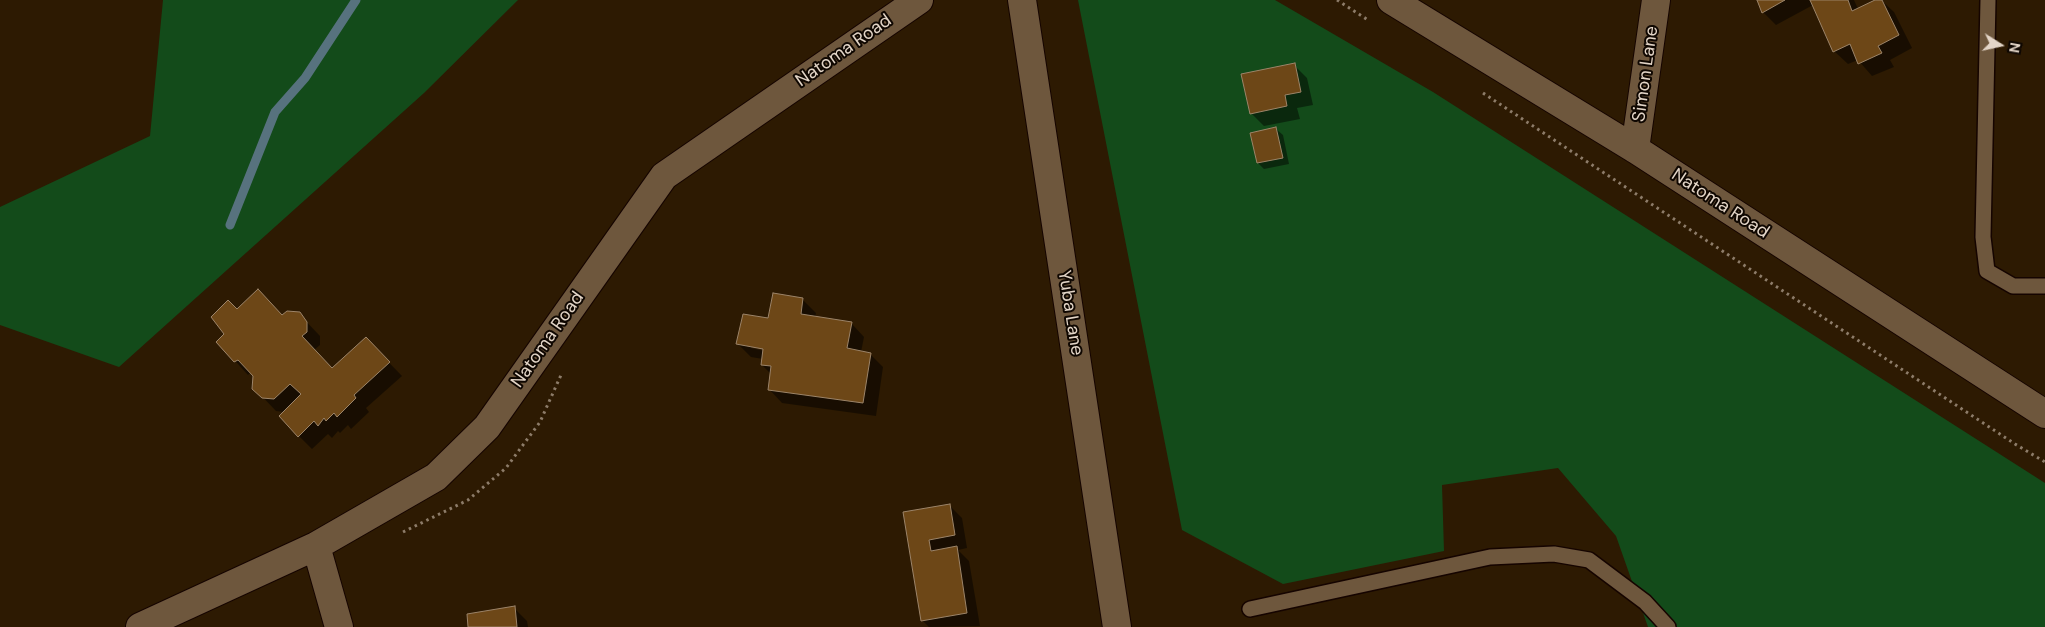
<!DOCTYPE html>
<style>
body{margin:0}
#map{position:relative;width:2045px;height:627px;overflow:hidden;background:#2d1a02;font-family:"DM Sans",sans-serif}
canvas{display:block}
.north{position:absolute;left:1975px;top:20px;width:50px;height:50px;-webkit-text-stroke:4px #0f0701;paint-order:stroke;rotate:100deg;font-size:14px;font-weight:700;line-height:20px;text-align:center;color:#e3d5c7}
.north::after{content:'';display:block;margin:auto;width:18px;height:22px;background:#e3d5c7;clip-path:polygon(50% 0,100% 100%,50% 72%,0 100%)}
</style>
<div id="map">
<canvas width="2045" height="627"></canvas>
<div class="north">N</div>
</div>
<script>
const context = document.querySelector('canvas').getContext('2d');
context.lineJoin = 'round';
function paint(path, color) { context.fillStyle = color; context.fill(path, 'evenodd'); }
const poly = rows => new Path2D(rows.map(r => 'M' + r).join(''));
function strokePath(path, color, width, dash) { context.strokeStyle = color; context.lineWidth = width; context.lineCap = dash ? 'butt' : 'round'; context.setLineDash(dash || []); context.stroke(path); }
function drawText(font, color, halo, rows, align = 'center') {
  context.font = font + ' "DM Sans",sans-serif'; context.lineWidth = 4; context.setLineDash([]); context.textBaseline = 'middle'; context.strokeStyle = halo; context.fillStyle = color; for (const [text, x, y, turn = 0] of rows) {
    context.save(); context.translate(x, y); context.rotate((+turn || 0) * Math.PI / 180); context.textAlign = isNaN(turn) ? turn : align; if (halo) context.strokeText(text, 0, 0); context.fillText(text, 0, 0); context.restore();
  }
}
paint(poly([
 [163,0,518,0,424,93,119,367,0,325,0,207,150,136],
 [1078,0,1275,0,1433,92,2045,483,2045,627,1648,627,1616,536,1558,468,1442,485,1444,551,1283,584,1182,530]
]), '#134b1a');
paint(poly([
 [1758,0,1854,0,1858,9,1881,0,1894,12,1912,48,1890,60,1894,67,1872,76,1858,60,1848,64,1834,51,1813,5,1776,25,1763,12],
 [1294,65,1307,78,1313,105,1297,108,1300,119,1264,126,1251,113],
 [1276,129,1283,135,1289,164,1264,169,1258,163,1252,134],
 [802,299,816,313,815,318,851,323,864,337,861,352,870,354,883,367,876,416,782,403,769,389,771,374,762,365,763,359,751,357,738,344,769,320],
 [751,346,770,349,769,352,751,348],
 [237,311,283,316,299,314,320,336,320,345,314,350,333,369,366,339,402,376,366,408,369,412,351,429,348,425,340,433,338,431,332,438,328,434,312,449,299,436,284,412,276,411,254,388,254,375,251,372,248,375,218,342,226,334],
 [949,505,962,518,967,548,958,550,969,561,980,626,929,627,922,620,904,513],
 [514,608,527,621,528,627,470,627]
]), '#0007');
strokePath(poly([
 [230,225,275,112,305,78,356,0]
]), '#57727e', 9);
const building = poly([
 [1757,0,1785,0,1762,13,1757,0],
 [1810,0,1848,0,1852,11,1875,0,1882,0,1899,35,1878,46,1882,53,1858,64,1850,44,1833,52,1810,0],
 [1295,63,1301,92,1285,95,1287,106,1250,114,1241,74,1295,63],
 [1276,127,1283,158,1257,163,1250,133,1276,127],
 [258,289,282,315,287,311,300,312,307,322,307,332,302,336,332,368,366,337,390,362,354,395,356,398,337,417,334,413,326,421,324,418,318,426,314,421,298,437,279,416,301,394,290,384,274,399,262,398,252,389,253,376,238,360,234,362,216,342,224,334,211,317,228,300,237,309,258,289],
 [773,293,803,298,801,314,852,322,847,348,871,353,863,403,768,390,771,366,761,365,763,349,736,344,743,314,768,318,773,293],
 [950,504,955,535,929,540,931,551,957,546,967,613,921,621,903,512,950,504],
 [515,606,517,627,468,627,467,614,515,606]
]);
paint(building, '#6d4717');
strokePath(building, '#9c8469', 1);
const service = poly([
 [1988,0,1983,237,1987,271,2013,286,2045,286],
 [1250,609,1490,557,1554,554,1589,560,1645,602,1668,627]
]);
const minor = poly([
 [1022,0,1117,627],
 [1391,0,1635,149,2045,414],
 [1635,149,1656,0],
 [316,546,339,627],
 [140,627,316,546,436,477,487,427,664,176,919,0]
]);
strokePath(service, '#150400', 18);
strokePath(minor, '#150400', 30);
strokePath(poly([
 [1337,0,1368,20],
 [1483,93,2015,444,2045,462],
 [403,532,468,500,506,468,540,422,561,375]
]), '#8d7c69', 3, [2.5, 4]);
strokePath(service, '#6e573d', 15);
strokePath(minor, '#6e573d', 28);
drawText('18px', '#e3d5c7', '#0f0701', [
 ["Natoma Road",844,51,-35],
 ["Simon Lane",1646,74,-82],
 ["Natoma Road",1720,204,33],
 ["Yuba Lane",1070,313,81],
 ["Natoma Road",548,340,-55]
]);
</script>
